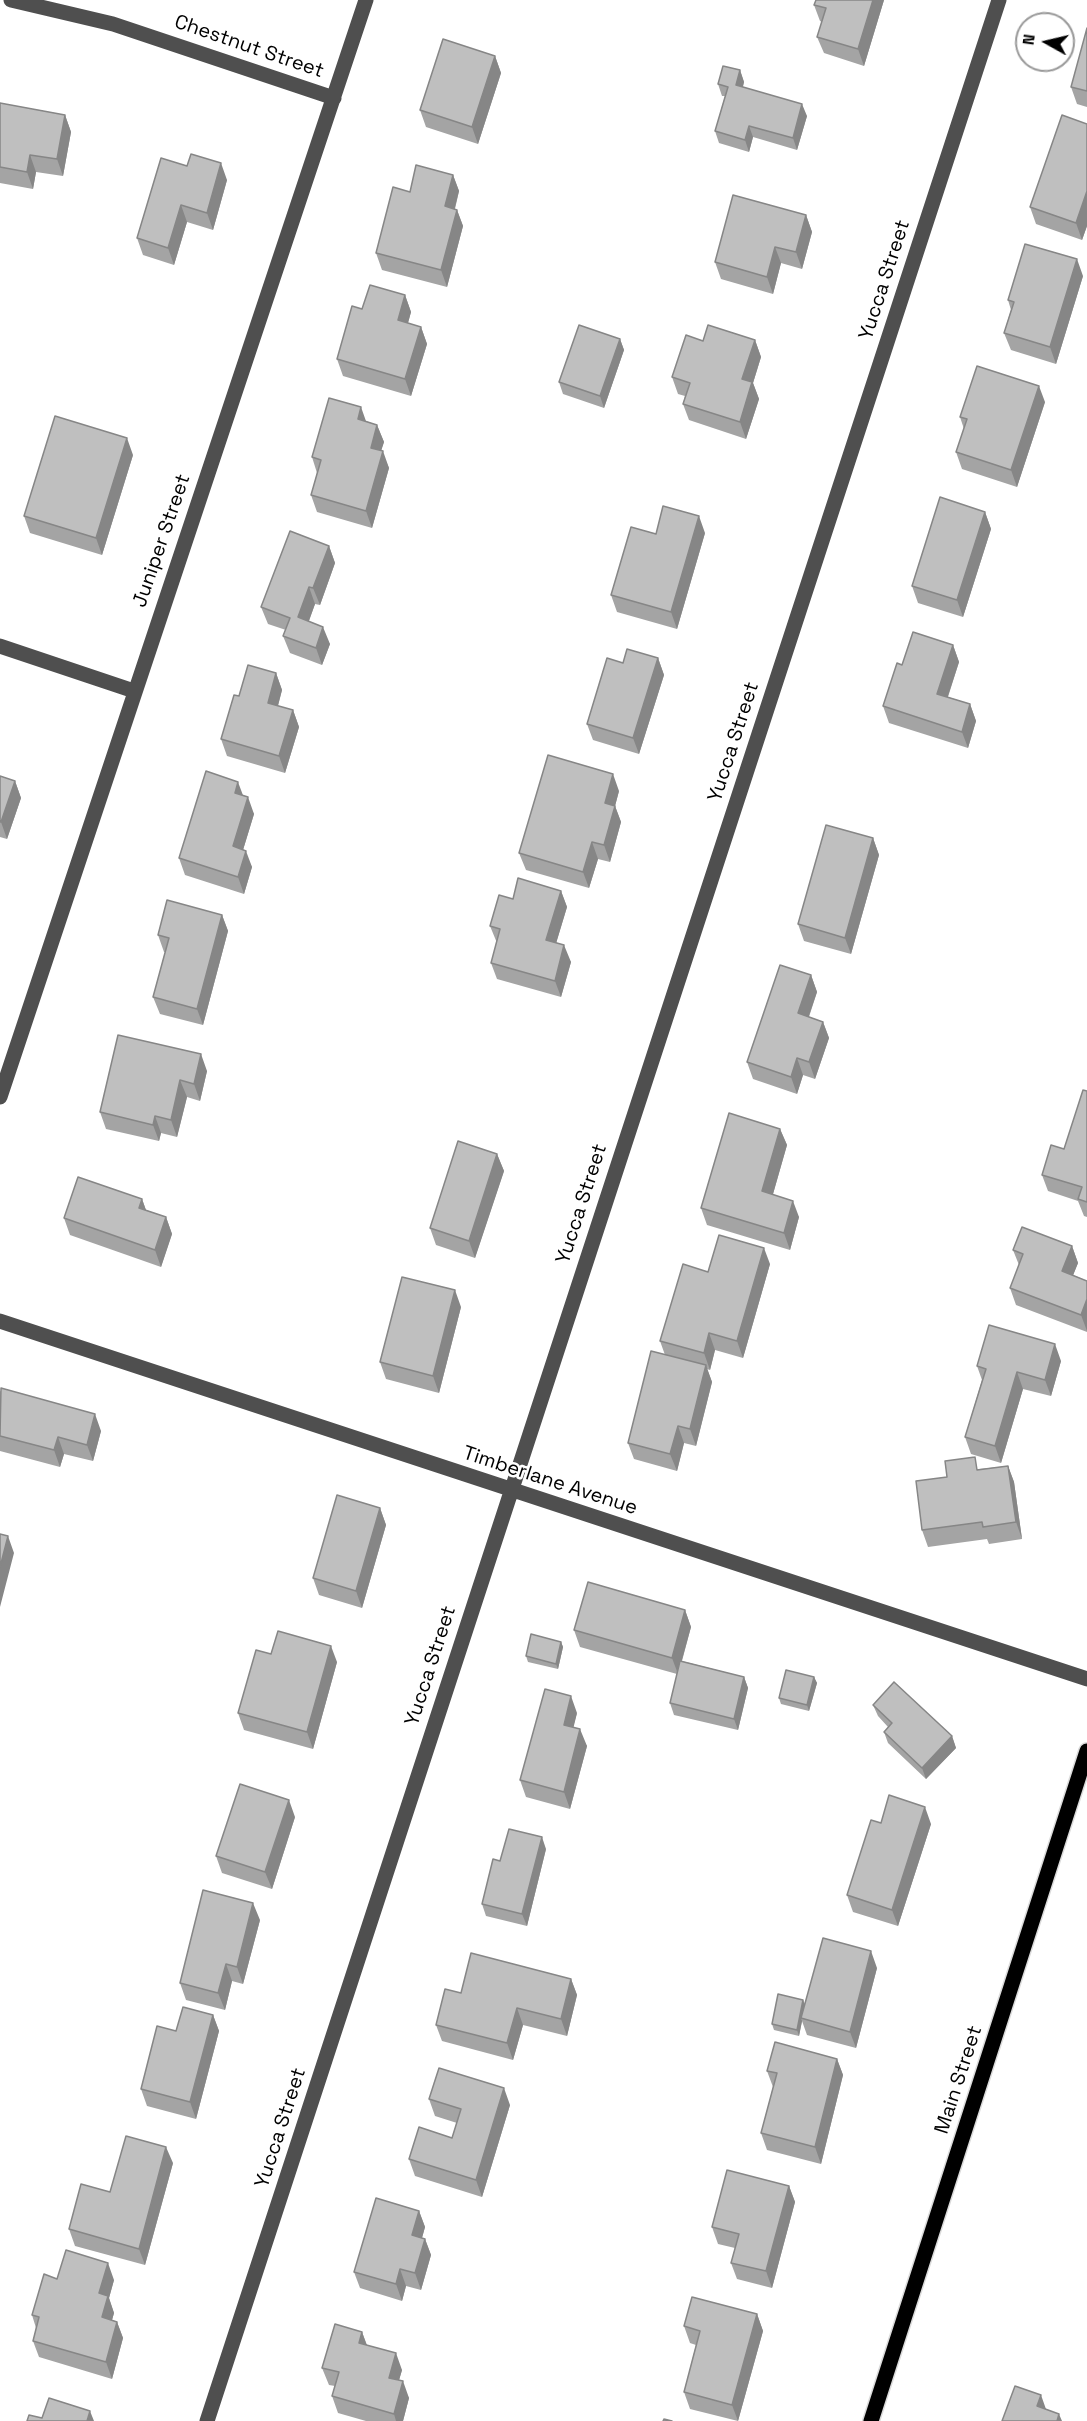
<!DOCTYPE html>
<style>
body{margin:0}
#map{position:relative;width:1087px;height:2421px;overflow:hidden;background:#fff;font-family:"Space Grotesk",sans-serif}
canvas{display:block}
.north{position:absolute;left:1015px;top:12px;width:60px;height:60px;box-sizing:border-box;background:#fff;border:2px solid #999;border-radius:50%;rotate:278deg;font-size:16px;font-weight:700;line-height:24px;text-align:center;color:#000}
.north::after{content:'';display:block;margin:auto;width:21px;height:27px;background:#000;clip-path:polygon(50% 0,100% 100%,50% 72%,0 100%)}
</style>
<div id="map">
<canvas width="1087" height="2421"></canvas>
<div class="north">N</div>
</div>
<script>
const context = document.querySelector('canvas').getContext('2d');
context.lineJoin = 'round';
const poly = rows => new Path2D(rows.map(r => 'M' + r).join(''));
function strokePath(path, color, width, dash) { context.strokeStyle = color; context.lineWidth = width; context.lineCap = dash ? 'butt' : 'round'; context.setLineDash(dash || []); context.stroke(path); }
function paint(path, color) { context.fillStyle = color; context.fill(path, 'evenodd'); }
function drawText(font, color, halo, rows, align = 'center') {
  context.font = font + ' "Space Grotesk",sans-serif'; context.lineWidth = 5; context.setLineDash([]); context.textBaseline = 'middle'; context.strokeStyle = halo; context.fillStyle = color; for (const [text, x, y, turn = 0] of rows) {
    context.save(); context.translate(x, y); context.rotate((+turn || 0) * Math.PI / 180); context.textAlign = isNaN(turn) ? turn : align; if (halo) context.strokeText(text, 0, 0); context.fillText(text, 0, 0); context.restore();
  }
}
const major = poly([
 [871,2421,1087,1751]
]);
strokePath(major, '#dbdbdb', 18);
strokePath(poly([
 [11,0,113,24,334,98],
 [0,646,134,691],
 [0,1097,366,0],
 [0,1321,1087,1679],
 [207,2421,999,0]
]), '#4f4f4f', 15);
strokePath(major, '#000', 15);
paint(poly([
 [884,0,864,66,824,53,817,37,822,22,820,21,814,5],
 [1087,28,1087,107,1077,104,1071,87],
 [495,56,501,73,478,144,426,127,420,110],
 [740,70,744,82,743,87,807,116,797,150,753,137,749,152,719,143,715,131,725,96,722,96,718,84],
 [0,103,65,115,71,132,63,176,36,172,33,189,0,183],
 [1087,124,1087,226,1082,240,1036,224,1030,207],
 [161,158,227,180,213,230,187,222,174,265,143,255,137,238],
 [453,175,459,191,455,209,457,210,463,226,447,287,382,270,376,253,410,192],
 [806,215,812,232,802,269,781,263,773,294,721,279,715,262],
 [1083,276,1056,364,1011,350,1004,333,1011,310,1008,300],
 [405,295,411,312,408,323,421,327,427,344,411,396,343,376,337,359,362,309],
 [620,339,624,350,604,408,563,394,559,382],
 [755,340,761,357,753,383,759,399,746,439,689,420,683,404,685,396,678,394,672,377,703,341],
 [1045,402,1017,487,962,469,956,452,964,429,960,417],
 [366,421,377,425,384,442,381,450,389,468,372,528,317,512,311,495,317,473,312,457],
 [133,455,102,555,30,533,24,516],
 [985,512,991,529,963,617,918,603,912,586],
 [705,533,677,629,617,612,611,595],
 [329,546,335,563,320,605,315,604,309,621,330,644,322,665,290,653,283,636,286,630,268,624,261,607],
 [953,645,959,662,948,697,970,704,976,721,968,748,889,723,883,706,902,665],
 [658,658,664,675,639,754,593,740,587,724,623,663],
 [276,673,282,690,278,706,293,710,299,727,285,773,227,756,221,739,239,696],
 [0,776,15,781,21,798,7,839,0,837],
 [619,791,615,806,621,822,610,862,598,859,589,888,526,870,519,853],
 [243,795,254,814,243,850,252,867,244,894,185,875,179,858],
 [873,838,879,855,851,954,804,941,798,924],
 [561,891,567,907,556,943,571,962,561,997,497,979,491,963,497,943,490,926,513,899],
 [222,915,228,931,203,1025,160,1014,153,997,165,952,164,952,158,935],
 [811,975,817,992,809,1017,823,1022,829,1038,815,1079,803,1075,797,1094,753,1079,747,1062],
 [118,1035,207,1071,200,1101,187,1097,177,1137,161,1133,159,1141,106,1129,100,1112],
 [1087,1091,1087,1217,1084,1216,1078,1201,1048,1191,1042,1175,1064,1149],
 [780,1129,787,1145,773,1194,799,1217,790,1250,707,1225,701,1208],
 [497,1154,504,1171,475,1258,436,1245,430,1228],
 [142,1199,146,1210,166,1217,172,1234,161,1267,70,1235,64,1218],
 [1072,1246,1078,1263,1073,1275,1087,1281,1087,1332,1016,1305,1010,1288,1019,1265,1013,1250],
 [770,1264,743,1358,715,1350,710,1370,707,1369,712,1382,696,1446,684,1443,677,1471,634,1459,628,1443,665,1355,660,1341,708,1272],
 [461,1307,439,1393,386,1379,380,1362],
 [1061,1361,1051,1396,1023,1389,1001,1463,971,1454,965,1437,982,1380,977,1366],
 [0,1391,101,1431,93,1461,64,1454,60,1467,0,1451],
 [1008,1466,1014,1482,1022,1539,989,1544,987,1539,928,1547,922,1530,947,1477,979,1469],
 [380,1508,386,1525,362,1608,319,1595,313,1578],
 [685,1610,691,1627,682,1661,744,1677,748,1688,738,1730,674,1715,670,1703,677,1674,580,1647,574,1630],
 [561,1642,563,1647,558,1669,528,1662,526,1656],
 [271,1654,337,1662,313,1749,244,1730,238,1713],
 [814,1677,817,1683,809,1711,781,1704,779,1698],
 [873,1705,952,1736,956,1748,926,1779,888,1743,884,1732,888,1727,878,1716],
 [577,1713,573,1727,587,1746,570,1809,526,1797,520,1780],
 [295,1817,272,1889,222,1873,216,1856],
 [881,1823,931,1824,898,1926,853,1912,847,1895],
 [546,1849,527,1926,486,1916,482,1904],
 [260,1920,243,1984,232,1981,225,2010,186,2000,180,1983],
 [877,1968,856,2048,807,2035,802,2021,799,2036,774,2030,772,2024,803,2000,805,2004],
 [571,1979,577,1995,567,2036,523,2025,513,2060,442,2041,436,2025,461,1993],
 [213,2015,219,2031,196,2119,147,2106,141,2089,176,2031],
 [837,2059,843,2075,821,2164,767,2150,761,2133,773,2087,767,2071],
 [429,2099,510,2105,482,2197,415,2176,409,2159,452,2138,457,2123,435,2116],
 [173,2163,145,2265,75,2246,69,2229,110,2192],
 [789,2186,795,2202,772,2288,737,2279,731,2263,735,2248,718,2244,712,2227],
 [419,2211,425,2227,422,2238,425,2239,431,2255,421,2290,406,2286,402,2301,360,2288,354,2272],
 [57,2279,114,2280,109,2298,114,2313,112,2320,117,2322,123,2338,112,2379,39,2357,33,2341,36,2328,32,2315],
 [757,2314,763,2331,738,2421,690,2409,684,2392,696,2345,690,2343,684,2326],
 [362,2332,367,2345,402,2370,399,2380,409,2398,403,2421,366,2421,338,2413,332,2396,335,2386,329,2385,322,2368]
]), '#a4a4a4');
paint(poly([
 [873,0,884,0,864,66,858,49],
 [495,56,501,73,478,144,472,127],
 [740,70,744,82,740,96,736,85],
 [802,104,807,116,797,150,793,138],
 [65,115,71,132,63,176,57,159],
 [749,126,753,137,749,152,745,140],
 [30,155,36,172,33,189,27,172],
 [221,163,227,180,213,230,207,213],
 [453,175,459,191,451,223,445,206],
 [1087,191,1087,226,1082,240,1076,223],
 [181,205,187,222,174,265,168,248],
 [457,210,463,226,447,287,441,270],
 [806,215,812,232,802,269,796,252],
 [775,247,781,263,773,294,767,277],
 [1077,259,1083,276,1056,364,1050,347],
 [405,295,411,312,404,337,398,320],
 [421,327,427,344,411,396,405,379],
 [620,339,624,350,604,408,600,396],
 [755,340,761,357,753,383,759,399,746,439,740,422,742,379],
 [1039,386,1045,402,1017,487,1011,470],
 [361,407,367,424,358,419],
 [377,425,384,442,377,464,371,448],
 [127,438,133,455,102,555,96,538],
 [383,451,389,468,372,528,366,511],
 [985,512,991,529,963,617,957,600],
 [699,516,705,533,677,629,671,612],
 [329,546,335,563,320,605,313,588],
 [309,587,315,604,304,634,298,617],
 [323,627,330,644,322,665,316,648],
 [953,645,959,662,943,711,937,694],
 [658,658,664,675,639,754,633,738],
 [276,673,282,690,274,720,268,703],
 [970,704,976,721,968,748,962,732],
 [293,710,299,727,285,773,279,756],
 [613,774,619,791,615,806,621,822,610,862,604,845,605,803],
 [15,781,21,798,7,839,1,822],
 [238,782,244,798,235,793],
 [248,797,254,814,239,863,233,846],
 [873,838,879,855,851,954,845,938],
 [592,842,598,859,589,888,583,872],
 [246,851,252,867,244,894,238,877],
 [561,891,567,907,552,957,546,940],
 [222,915,228,931,203,1025,197,1009],
 [564,945,571,962,561,997,555,981],
 [811,975,817,992,804,1030,798,1013],
 [823,1022,829,1038,815,1079,809,1062],
 [201,1054,207,1071,200,1101,194,1084],
 [797,1058,803,1075,797,1094,791,1077],
 [180,1080,187,1097,177,1137,171,1120],
 [155,1116,161,1133,159,1141,153,1125],
 [780,1129,787,1145,769,1208,762,1191],
 [497,1154,504,1171,475,1258,469,1241],
 [142,1199,148,1216,139,1208],
 [793,1201,799,1217,790,1250,784,1233],
 [166,1217,172,1234,161,1267,155,1250],
 [1072,1246,1078,1263,1068,1288,1062,1271],
 [764,1248,770,1264,743,1358,737,1341],
 [455,1290,461,1307,439,1393,433,1376],
 [1087,1299,1087,1331,1081,1315],
 [709,1333,715,1350,710,1370,704,1353],
 [1055,1344,1061,1361,1051,1396,1045,1380],
 [706,1365,712,1382,696,1446,690,1429],
 [1017,1372,1023,1389,1001,1463,995,1446],
 [95,1414,101,1431,93,1461,87,1445],
 [678,1426,684,1443,677,1471,670,1454],
 [58,1437,64,1454,60,1467,54,1450],
 [1008,1466,1014,1482,1022,1539,1016,1522],
 [380,1508,386,1525,362,1608,356,1591],
 [8,1536,14,1553,0,1607,0,1567],
 [685,1610,691,1627,678,1674,672,1658],
 [561,1642,563,1647,558,1669,556,1664],
 [331,1646,337,1662,313,1749,307,1732],
 [744,1677,748,1688,738,1730,734,1719],
 [814,1677,817,1683,809,1711,807,1705],
 [571,1696,577,1713,570,1742,564,1725],
 [580,1729,587,1746,570,1809,564,1792],
 [952,1736,956,1748,926,1779,922,1768],
 [289,1800,295,1817,272,1889,265,1872],
 [925,1807,931,1824,898,1926,892,1910],
 [542,1837,546,1849,527,1926,522,1914],
 [253,1903,260,1920,243,1984,237,1967],
 [871,1951,877,1968,856,2048,850,2032],
 [226,1964,232,1981,225,2010,218,1993],
 [571,1979,577,1995,567,2036,561,2019],
 [803,2000,805,2006,801,2018,802,2021,799,2036,797,2030],
 [517,2008,523,2025,513,2060,507,2043],
 [213,2015,219,2031,196,2119,190,2102],
 [837,2059,843,2075,821,2164,815,2147],
 [504,2088,510,2105,482,2197,476,2180],
 [166,2147,173,2163,145,2265,139,2249],
 [789,2186,795,2202,772,2288,766,2271],
 [419,2211,425,2227,418,2252,412,2235],
 [425,2239,431,2255,421,2290,415,2273],
 [108,2263,114,2280,109,2298,114,2313,108,2334,102,2317,99,2293],
 [400,2269,406,2286,402,2301,396,2284],
 [757,2314,763,2331,738,2421,732,2405],
 [117,2322,123,2338,112,2379,106,2362],
 [362,2332,368,2349,359,2343],
 [396,2353,402,2370,395,2394,389,2378],
 [403,2381,409,2398,403,2421,396,2421,394,2414],
 [1041,2395,1047,2412,1037,2406],
 [90,2411,94,2421,87,2421],
 [1059,2414,1062,2421,1057,2421]
]), '#868686');
const building = poly([
 [816,0,873,0,858,49,817,37,826,8,814,5,816,0],
 [1087,28,1087,91,1071,87,1087,28],
 [443,39,495,56,472,127,420,110,443,39],
 [723,66,740,70,736,85,802,104,793,138,749,126,745,140,715,131,728,87,718,84,723,66],
 [0,103,65,115,57,159,30,155,27,172,0,167,0,103],
 [1062,115,1087,124,1087,191,1076,223,1030,207,1062,115],
 [191,154,221,163,207,213,181,205,168,248,137,238,161,158,187,166,191,154],
 [416,165,453,175,445,206,457,210,441,270,376,253,393,187,410,192,416,165],
 [733,195,806,215,796,252,775,247,767,277,715,262,733,195],
 [1025,244,1077,259,1050,347,1004,333,1014,302,1008,300,1025,244],
 [370,285,405,295,398,320,421,327,405,379,337,359,352,306,362,309,370,285],
 [579,325,620,339,600,396,559,382,579,325],
 [708,325,755,340,742,379,752,382,740,422,683,404,690,383,672,377,686,335,703,341,708,325],
 [977,366,1039,386,1011,470,956,452,967,419,960,417,977,366],
 [329,398,361,407,358,419,377,425,371,448,383,451,366,511,311,495,321,460,312,457,329,398],
 [55,416,127,438,96,538,24,516,55,416],
 [940,497,985,512,957,600,912,586,940,497],
 [663,506,699,516,671,612,611,595,631,527,656,534,663,506],
 [290,531,329,546,313,588,309,587,298,617,323,627,316,648,283,636,290,618,261,607,290,531],
 [913,632,953,645,937,694,970,704,962,732,883,706,897,663,902,665,913,632],
 [627,649,658,658,633,738,587,724,607,658,623,663,627,649],
 [248,665,276,673,268,703,293,710,279,756,221,739,234,695,239,696,248,665],
 [548,755,613,774,605,803,615,806,604,845,592,842,583,872,519,853,548,755],
 [206,771,238,782,235,793,248,797,233,846,246,851,238,877,179,858,206,771],
 [0,776,15,781,1,822,0,822,0,776],
 [826,825,873,838,845,938,798,924,826,825],
 [518,878,561,891,546,940,564,945,555,981,491,963,500,929,490,926,499,895,513,899,518,878],
 [167,900,222,915,197,1009,153,997,169,938,158,935,167,900],
 [780,965,811,975,798,1013,823,1022,809,1062,797,1058,791,1077,747,1062,780,965],
 [118,1035,201,1054,194,1084,180,1080,171,1120,155,1116,153,1125,100,1112,118,1035],
 [1083,1090,1087,1091,1087,1202,1078,1199,1082,1187,1042,1175,1051,1145,1064,1149,1083,1090],
 [729,1113,780,1129,762,1191,793,1201,784,1233,701,1208,729,1113],
 [458,1141,497,1154,469,1241,430,1228,458,1141],
 [78,1177,142,1199,139,1208,166,1217,155,1250,64,1218,78,1177],
 [1022,1227,1072,1246,1062,1271,1087,1281,1087,1299,1081,1315,1010,1288,1023,1254,1013,1250,1022,1227],
 [719,1235,764,1248,737,1341,709,1333,704,1353,660,1341,683,1264,708,1272,719,1235],
 [402,1277,455,1290,433,1376,380,1362,402,1277],
 [989,1325,1055,1344,1045,1380,1017,1372,995,1446,965,1437,986,1369,977,1366,989,1325],
 [651,1351,706,1365,690,1429,678,1426,670,1454,628,1443,651,1351],
 [1,1388,95,1414,87,1445,58,1437,54,1450,0,1436,1,1388],
 [975,1457,977,1470,1008,1466,1016,1522,983,1527,982,1522,922,1530,916,1481,947,1477,945,1461,975,1457],
 [337,1495,380,1508,356,1591,313,1578,337,1495],
 [0,1534,8,1536,0,1567,0,1534],
 [588,1582,685,1610,672,1658,574,1630,588,1582],
 [278,1631,331,1646,307,1732,238,1713,256,1650,271,1654,278,1631],
 [531,1634,561,1642,556,1664,526,1656,531,1634],
 [680,1661,744,1677,734,1719,670,1703,680,1661],
 [786,1670,814,1677,807,1705,779,1698,786,1670],
 [894,1682,952,1736,922,1768,884,1732,892,1723,873,1705,894,1682],
 [545,1689,571,1696,564,1725,580,1729,564,1792,520,1780,545,1689],
 [240,1784,289,1800,265,1872,216,1856,240,1784],
 [889,1795,925,1807,892,1910,847,1895,871,1820,881,1823,889,1795],
 [509,1829,542,1837,522,1914,482,1904,493,1859,500,1861,509,1829],
 [203,1890,253,1903,237,1967,226,1964,218,1993,180,1983,203,1890],
 [823,1938,871,1951,850,2032,801,2018,823,1938],
 [471,1953,571,1979,561,2019,517,2008,507,2043,436,2025,445,1989,461,1993,471,1953],
 [778,1994,803,2000,797,2030,772,2024,778,1994],
 [183,2007,213,2015,190,2102,141,2089,157,2026,176,2031,183,2007],
 [775,2042,837,2059,815,2147,761,2133,777,2073,767,2071,775,2042],
 [439,2068,504,2088,476,2180,409,2159,419,2127,452,2138,461,2109,429,2099,439,2068],
 [126,2136,166,2147,139,2249,69,2229,81,2184,110,2192,126,2136],
 [727,2170,789,2186,766,2271,731,2263,739,2234,712,2227,727,2170],
 [376,2198,419,2211,412,2235,425,2239,415,2273,400,2269,396,2284,354,2272,376,2198],
 [66,2250,108,2263,99,2293,108,2296,102,2317,117,2322,106,2362,33,2341,39,2317,32,2315,44,2274,57,2279,66,2250],
 [692,2297,757,2314,732,2405,684,2392,700,2331,684,2326,692,2297],
 [335,2324,362,2332,359,2343,396,2353,389,2378,403,2381,394,2414,332,2396,339,2372,322,2368,335,2324],
 [1015,2386,1041,2395,1037,2406,1059,2414,1057,2421,1002,2421,1015,2386],
 [49,2398,90,2411,87,2421,27,2421,29,2415,42,2418,49,2398],
 [664,2419,672,2421,663,2421,664,2419]
]);
paint(building, '#bfbfbf');
strokePath(building, '#868686', 1.5);
drawText('20px', '#000', '#fff', [
 ["Chestnut Street",249,47,19],
 ["Yucca Street",885,280,-72],
 ["Juniper Street",162,541,-71],
 ["Yucca Street",734,742,-72],
 ["Yucca Street",582,1204,-72],
 ["Timberlane Avenue",550,1481,18],
 ["Yucca Street",431,1666,-72],
 ["Main Street",959,2080,-72],
 ["Yucca Street",281,2128,-72]
]);
</script>
